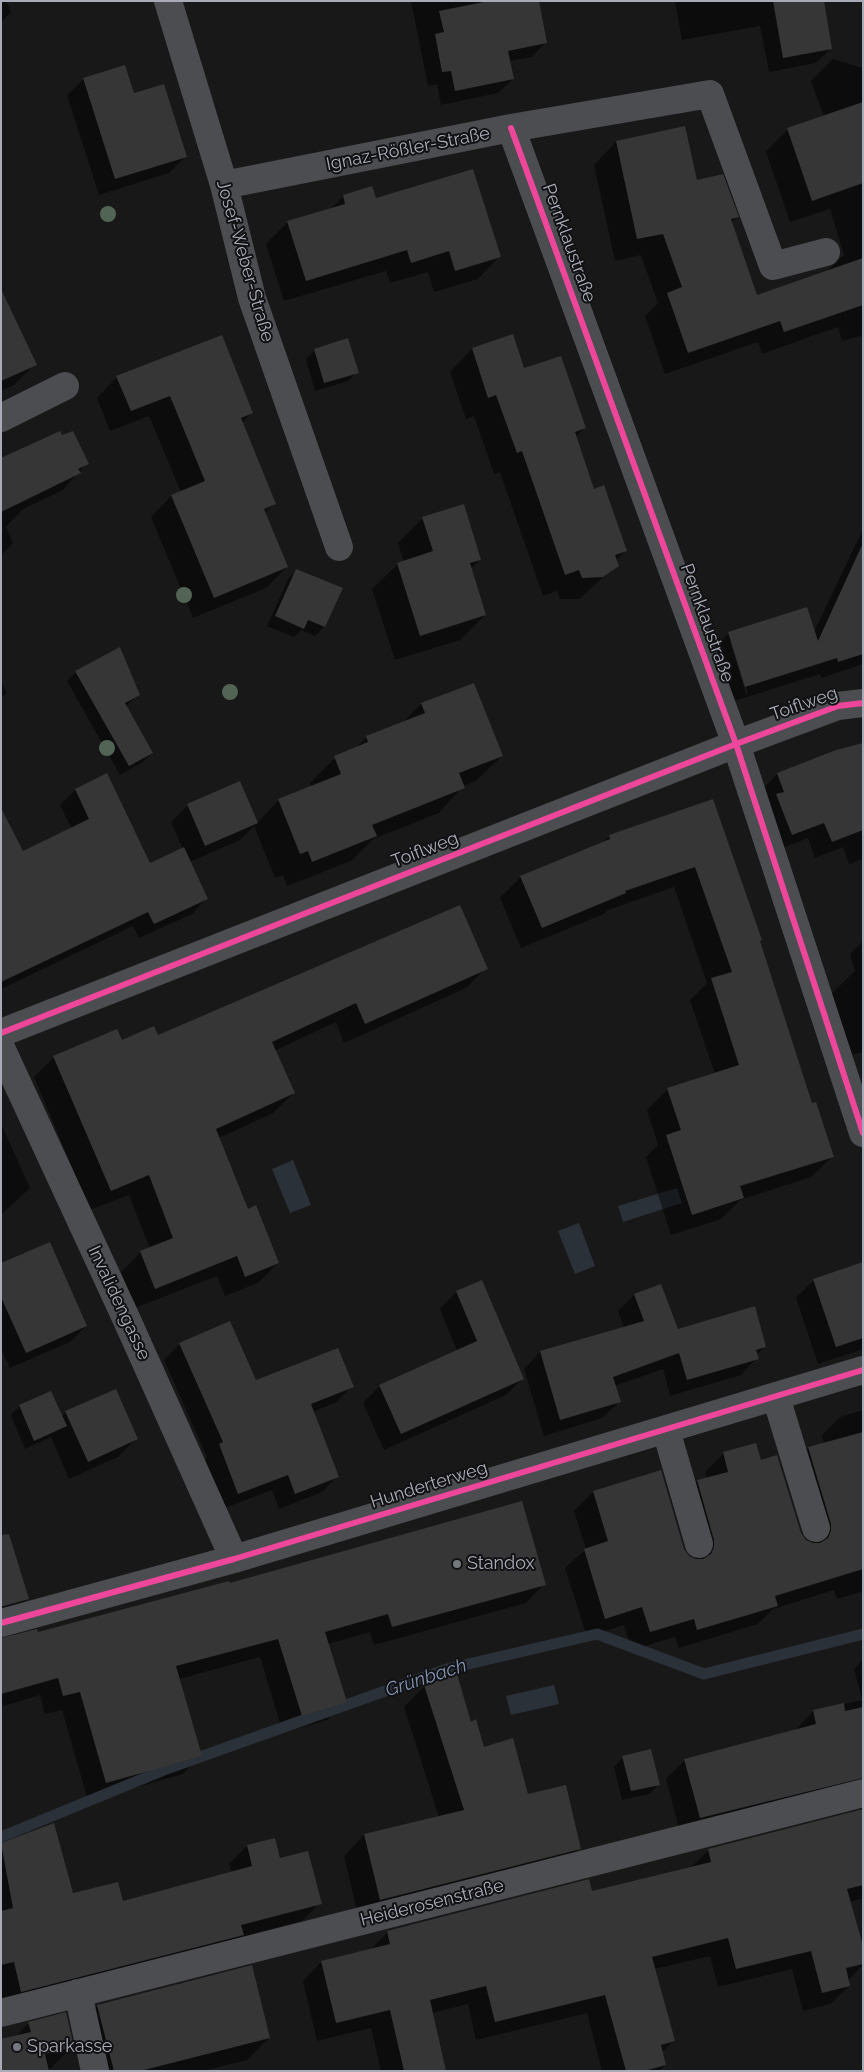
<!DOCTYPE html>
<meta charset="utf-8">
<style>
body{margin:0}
#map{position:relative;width:864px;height:2072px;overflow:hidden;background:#181818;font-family:Raleway,sans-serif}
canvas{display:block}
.frame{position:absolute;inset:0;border:2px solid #a9abb8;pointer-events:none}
</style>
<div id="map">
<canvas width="864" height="2072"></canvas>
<div class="frame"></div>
</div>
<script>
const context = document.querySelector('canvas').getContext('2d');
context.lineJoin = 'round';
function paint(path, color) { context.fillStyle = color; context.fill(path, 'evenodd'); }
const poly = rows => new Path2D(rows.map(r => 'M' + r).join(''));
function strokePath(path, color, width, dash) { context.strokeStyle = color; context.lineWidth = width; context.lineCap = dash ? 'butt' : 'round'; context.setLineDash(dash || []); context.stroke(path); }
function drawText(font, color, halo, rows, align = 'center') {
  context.font = font + ' Raleway,sans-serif'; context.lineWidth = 4; context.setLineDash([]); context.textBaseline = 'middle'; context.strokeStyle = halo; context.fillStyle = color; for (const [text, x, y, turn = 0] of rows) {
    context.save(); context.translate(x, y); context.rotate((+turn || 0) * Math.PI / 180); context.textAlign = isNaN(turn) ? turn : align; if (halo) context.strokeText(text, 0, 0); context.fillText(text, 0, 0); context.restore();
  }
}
paint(poly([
 [293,1160,311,1205,290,1213,272,1169],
 [677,1188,682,1203,623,1222,618,1206],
 [579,1223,595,1266,575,1274,558,1231],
 [554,1685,559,1704,511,1715,506,1696]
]), '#2b3139');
paint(poly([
 [1,1,6,1,11,12,1,22],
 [411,1,538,1,546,42,532,57,509,61,513,79,498,93,441,105,437,84,428,86],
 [675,1,822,1,831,48,816,63,769,72,760,26,682,40],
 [833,59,863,68,863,335,842,341,838,327,762,354,758,342,665,374,645,316,658,303,641,255,615,261,594,165,616,142,684,128,696,181,737,217,731,223,756,297,826,272,844,255,830,209,790,222,766,152,788,129,824,117,811,81],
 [84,79,133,95,185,157,169,173,99,195,67,95],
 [344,196,375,200,499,257,478,279,434,292,428,272,390,283,386,271,284,301,266,244,288,222,330,209],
 [1,326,35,364,14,385,1,391],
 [512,336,523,370,585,428,575,437,593,490,625,551,616,561,617,565,579,599,560,599,557,591,543,596,500,472,494,474,474,416,466,419,450,372,472,349],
 [315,350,357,372,348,381,315,391,306,359],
 [117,377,252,413,241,423,275,503,264,513,287,567,266,588,193,618,151,517,171,496,181,492,149,416,110,431,97,398],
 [1,459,87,463,63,490,23,509,6,527,13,543,1,555],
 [423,518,480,560,470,569,485,615,460,640,395,660,372,589,398,564,404,562,398,543],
 [863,529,863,664,821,678,820,674,728,703,712,650,729,633,814,632],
 [730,641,732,641,748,693,746,694],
 [297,570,324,627,315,636,301,630,294,637,267,626,288,579],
 [119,649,138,694,126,706,152,753,143,762,120,775,67,681,76,672],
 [1,681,7,693,1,698],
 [473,684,502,756,476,781,463,786,439,813,373,839,351,861,287,886,283,875,275,878,254,826,240,840,190,862,207,898,192,914,139,938,133,926,1,989,1,811,22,852,72,829,60,805,75,790,150,865,183,849,171,822,188,805,239,783,257,823,279,800,312,787,310,783,335,758,354,749,367,737,402,723,421,704],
 [863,744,863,859,849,864,843,847,815,858,808,838,775,851,761,791,777,774],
 [712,800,811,1104,833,1156,811,1177,740,1200,721,1219,671,1235,646,1157,658,1145,647,1110,668,1089,715,1074,690,1000,707,983,674,887,608,910,604,914,521,948,500,898,521,877,602,843,610,836],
 [863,941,863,1052,849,1056,828,997,855,971,850,954],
 [486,968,466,988,344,1043,336,1022,274,1051,293,1093,273,1113,219,1138,247,1210,278,1263,258,1283,225,1296,217,1276,135,1308,121,1272,141,1252,150,1249,129,1195,90,1210,34,1077,54,1057,121,1042,157,1037],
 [1,1124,30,1188,1,1215],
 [1,1264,86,1326,70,1342,10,1368,1,1349],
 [863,1264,863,1349,818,1364,796,1298,814,1280],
 [481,1282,522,1379,506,1395,384,1450,363,1403,380,1386,457,1351,440,1309,456,1292],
 [634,1295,677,1330,765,1347,756,1355,757,1358,741,1375,670,1396,663,1369,615,1386,619,1402,602,1418,544,1436,524,1369,540,1352,624,1328,618,1311],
 [180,1344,255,1382,352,1386,336,1402,313,1412,338,1476,322,1492,279,1509,272,1490,222,1509,204,1461,207,1457,164,1360],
 [20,1406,61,1417,66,1412,136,1439,118,1457,69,1479,51,1437,25,1449,11,1415],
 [863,1410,863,1591,837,1599,834,1590,773,1609,758,1624,679,1648,675,1637,632,1650,624,1625,587,1637,565,1568,586,1549,574,1511,593,1492,660,1472,683,1549,688,1557,696,1561,679,1500,697,1481,707,1479,705,1472,724,1453,760,1462,800,1534,805,1541,813,1545,790,1467,808,1448,824,1444,822,1435,840,1417],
 [1,1570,27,1599,9,1617,1,1619],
 [544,1584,526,1603,374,1645,370,1632,328,1644,346,1702,327,1720,283,1733,260,1657,179,1679,201,1756,183,1774,88,1801,62,1710,45,1714,40,1695,1,1707,1,1639,37,1633,229,1585],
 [863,1659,863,1898,850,1902,863,1950,863,1965,848,1980,849,1986,830,2004,803,2011,792,1969,718,1987,710,1956,654,1969,673,2041,662,2052,665,2065,659,2071,602,2071,587,2013,476,2040,468,2004,432,2013,445,2071,381,2071,371,2028,317,2041,303,1981,321,1962,370,1950,388,1932,591,1892,690,1868,709,1850,860,1811,860,1808,681,1836,666,1779,685,1760,795,1731,813,1711,862,1700,854,1669],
 [425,1686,470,1724,483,1749,580,1848,559,1869,359,1920,344,1856,364,1835,439,1817,404,1707],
 [623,1757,658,1785,649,1794,622,1800,614,1767],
 [2,1844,72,1894,122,1902,232,1873,229,1864,247,1846,279,1860,320,1903,302,1921,1,2002],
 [251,1967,269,2038,247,2060,203,2071,86,2071,75,2028,97,2006],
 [29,2023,72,2047,50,2069,48,2070,15,2037]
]), '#0007');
strokePath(poly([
 [1,1837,169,1768,447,1669,597,1634,704,1674,863,1634]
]), '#2b3139', 11);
paint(poly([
 [489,1,539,1,547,43,508,51,514,79,455,91,451,71,442,72,435,34,444,32,439,11],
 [773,1,824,1,832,49,783,58],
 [125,65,134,93,164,84,187,157,115,179,83,78],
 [863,102,863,183,812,201,787,128],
 [685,126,697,180,723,174,739,217,731,219,757,295,863,258,863,305,784,332,780,321,688,353,667,293,682,287,663,234,637,239,616,141],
 [473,169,501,257,455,271,449,251,411,263,407,250,306,281,287,221,345,204,343,195,372,186,376,198],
 [1,289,37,365,1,381],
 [513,334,524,368,561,356,586,428,575,432,594,489,604,485,627,551,615,555,619,566,603,577,582,578,579,570,565,575,522,451,517,453,496,395,488,398,472,348],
 [222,335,253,413,241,418,276,504,264,509,288,567,214,598,171,495,205,481,170,396,131,411,116,376],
 [348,338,359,373,324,383,314,349],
 [60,431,62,435,73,431,89,464,78,469,81,473,1,512,1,458],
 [464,504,481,560,470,563,486,615,420,636,397,563,433,551,422,517],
 [863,543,863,654,838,662,837,658,745,687,728,632,807,607,818,641],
 [296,569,343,588,325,627,308,620,304,629,275,616],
 [120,647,140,695,125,703,153,753,129,766,75,671],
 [474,683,503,756,459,773,465,788,372,825,377,836,312,862,308,851,300,854,278,799,341,774,334,756,368,742,366,736,425,713,421,703],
 [863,743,863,830,832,842,824,823,792,835,776,794,784,792,777,773,836,750],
 [107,773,150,863,184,847,208,899,154,924,148,912,1,982,1,808,23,851,89,819,75,789],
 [240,781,258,823,205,846,187,804],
 [713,799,762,940,760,941,812,1103,816,1102,834,1157,740,1186,744,1198,692,1215,666,1135,681,1130,667,1088,739,1065,711,978,732,972,695,867,625,891,626,893,542,928,520,876,610,839,609,835],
 [460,905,488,969,365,1024,356,1003,272,1042,295,1093,216,1129,248,1209,256,1205,279,1263,245,1277,237,1256,155,1289,140,1251,173,1238,149,1175,111,1191,53,1056,117,1029,122,1040,154,1026,158,1035],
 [50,1242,87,1326,26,1353,1,1297,1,1263],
 [863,1262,863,1338,836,1347,813,1279],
 [482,1280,524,1379,401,1434,379,1385,477,1341,456,1291],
 [661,1284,678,1329,755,1306,766,1347,756,1350,759,1359,687,1380,679,1353,613,1377,621,1402,560,1420,540,1351,644,1321,634,1294],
 [230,1321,256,1380,338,1348,354,1387,311,1404,339,1477,295,1494,288,1475,238,1494,219,1444,223,1442,179,1343],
 [116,1389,138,1439,88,1462,65,1411],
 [51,1391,67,1426,34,1441,19,1405],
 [863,1432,863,1569,775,1596,778,1606,697,1630,694,1619,650,1632,642,1607,605,1619,584,1549,608,1541,593,1491,661,1470,684,1549,689,1556,696,1559,703,1559,711,1554,714,1547,714,1540,697,1480,728,1472,723,1452,756,1443,761,1460,777,1455,801,1533,806,1540,813,1543,820,1543,828,1538,831,1531,831,1524,808,1447],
 [522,1501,546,1585,392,1627,388,1614,325,1632,347,1702,302,1716,278,1639,176,1666,202,1756,106,1783,80,1692,63,1696,58,1678,1,1694,1,1638,37,1629,38,1632,229,1581,230,1583],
 [9,1534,29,1599,1,1607,1,1535],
 [457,1674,471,1722,476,1719,484,1747,513,1738,528,1794,566,1785,581,1849,380,1900,364,1834,464,1810,424,1685],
 [844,1703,845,1711,863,1707,863,1778,700,1818,684,1759,816,1724,813,1710],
 [651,1749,660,1785,631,1791,622,1756],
 [863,1809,863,1885,847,1889,863,1946,863,1964,846,1968,850,1986,822,1993,811,1951,736,1969,728,1938,652,1957,675,2041,661,2045,666,2065,644,2071,626,2071,605,1995,495,2022,486,1986,430,2000,446,2071,404,2071,390,2010,336,2023,321,1961,390,1944,387,1931,589,1879,592,1891,711,1862,708,1849],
 [54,1823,73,1893,118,1882,123,1901,252,1866,247,1845,275,1838,280,1858,308,1851,322,1904,241,1925,244,1935,21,1992,14,1962,1,1965,1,1911,13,1908,1,1843],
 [252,1965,270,2038,140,2071,114,2071,97,2005],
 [66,2012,74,2047,45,2054,49,2071,1,2071,1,2039,31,2032,28,2022]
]), '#363637');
strokePath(poly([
 [168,1,224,185,252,298,339,547],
 [511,128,736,744,863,1133],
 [224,185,511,128,710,94,773,266,826,252],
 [1,418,65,386],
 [1,1033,736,744,838,706,863,703],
 [1,1048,126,1318,234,1559],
 [776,1397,816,1528],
 [666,1430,699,1544],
 [1,1623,234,1559,863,1370],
 [78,1993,95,2071],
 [1,2013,863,1793]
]), '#4c4d51', 28);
strokePath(poly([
 [511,128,736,744,863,1133],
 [1,1033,736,744,838,706,863,703],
 [1,1623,234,1559,863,1370]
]), '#ed469a', 6);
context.fillStyle = '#526456';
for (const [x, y] of [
 [108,214],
 [184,595],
 [230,692],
 [107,748]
]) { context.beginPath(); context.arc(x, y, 8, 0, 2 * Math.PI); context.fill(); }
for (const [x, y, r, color] of [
 [457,1564,5,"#767880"],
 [17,2047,5,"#767880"]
]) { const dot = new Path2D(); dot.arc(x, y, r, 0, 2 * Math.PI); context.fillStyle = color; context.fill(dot); strokePath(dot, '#121214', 2); }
drawText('18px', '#a9abb8', '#121214', [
 ["Ignaz-Rößler-Straße",408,149,-11],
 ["Pernklaustraße",569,243,70],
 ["Josef-Weber-Straße",245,261,74],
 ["Pernklaustraße",707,623,70],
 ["Toiflweg",804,704,-19],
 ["Toiflweg",425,850,-21],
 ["Invalidengasse",119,1303,65],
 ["Hunderterweg",429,1485,-17],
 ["Heiderosenstraße",432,1903,-14]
]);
drawText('18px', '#a9abb8', '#121214', [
 ["Standox",467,1564],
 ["Sparkasse",27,2047]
], 'left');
drawText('italic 19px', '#8192b2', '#121214', [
 ["Grünbach",426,1678,-18]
]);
</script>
